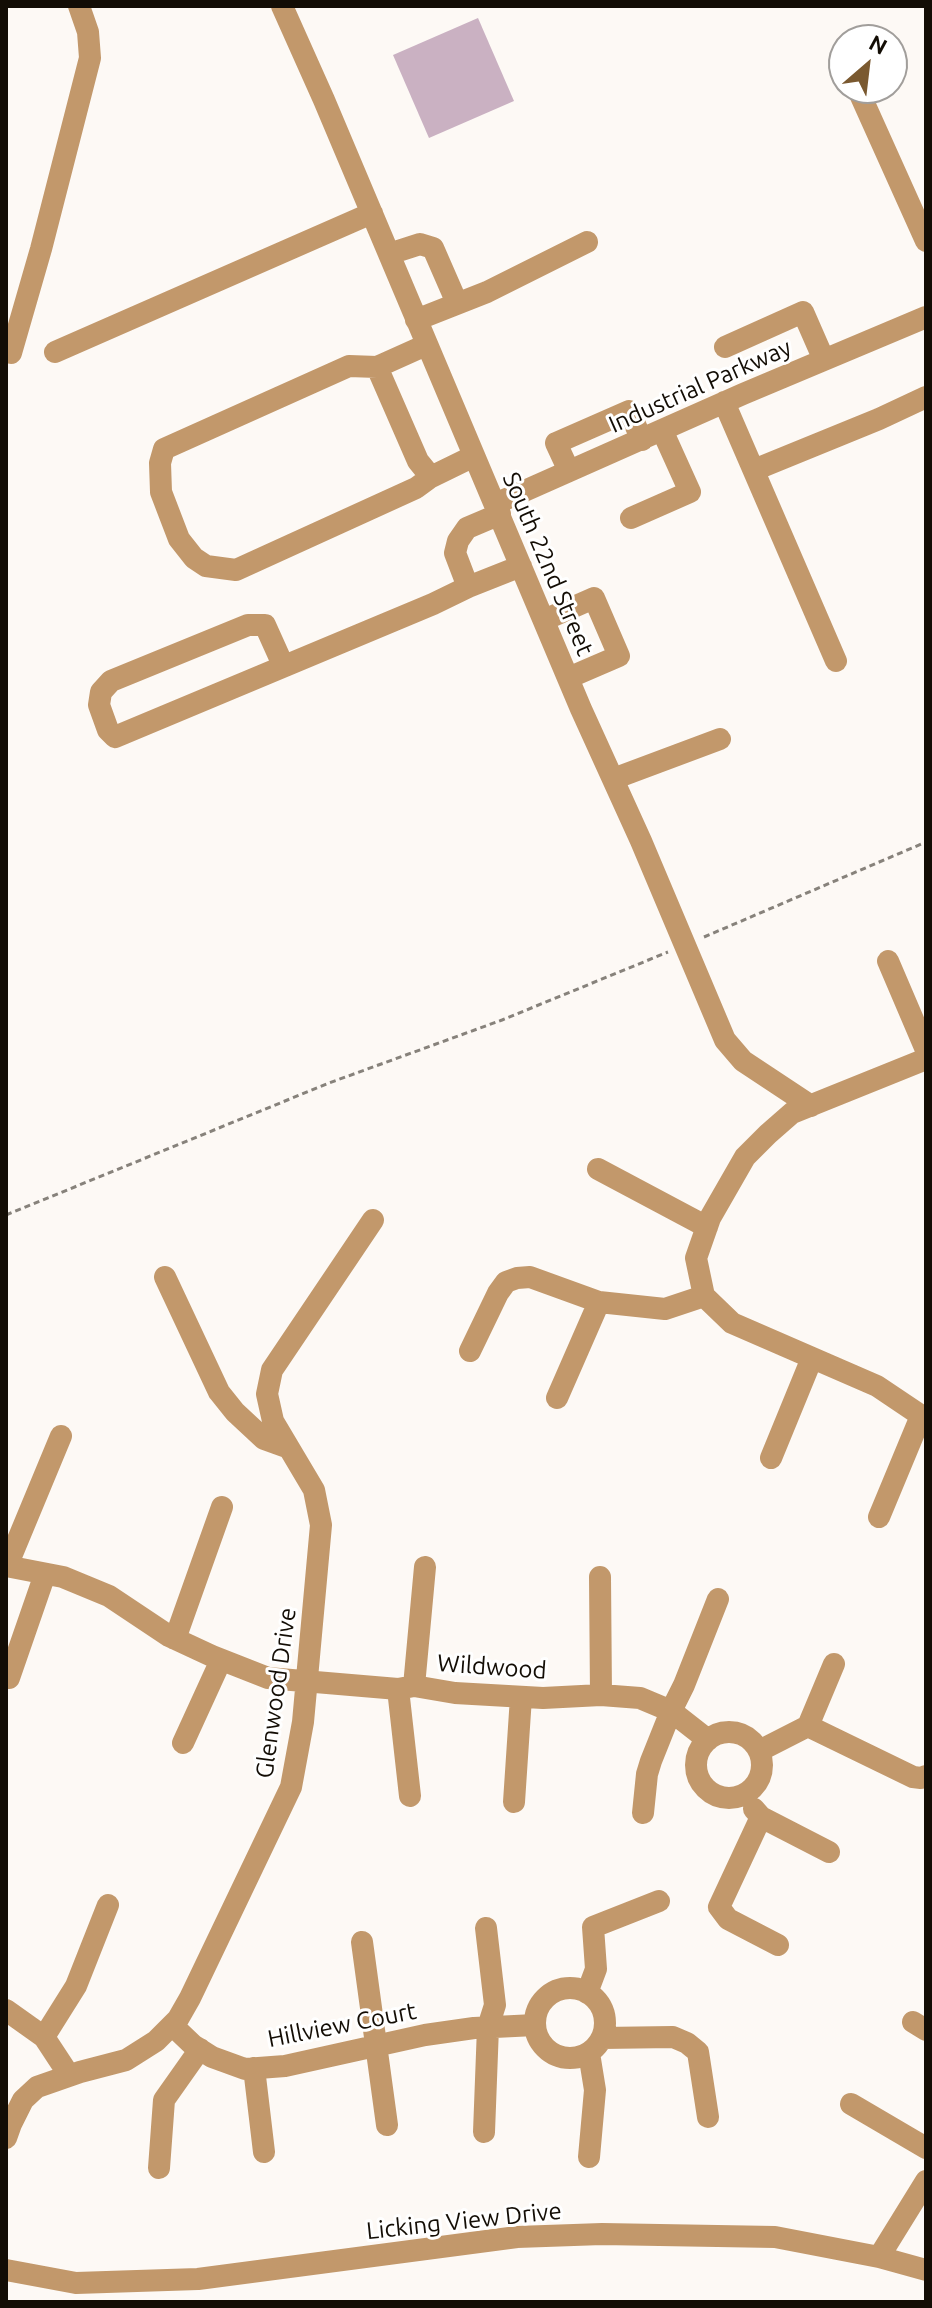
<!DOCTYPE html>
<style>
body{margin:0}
#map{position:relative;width:932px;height:2308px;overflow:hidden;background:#fdf9f5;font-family:Ubuntu,sans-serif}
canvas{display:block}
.frame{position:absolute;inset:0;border:8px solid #130d05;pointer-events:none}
.north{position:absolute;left:828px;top:24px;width:80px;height:80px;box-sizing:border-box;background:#fff;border:2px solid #a19e9b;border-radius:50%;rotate:28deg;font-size:22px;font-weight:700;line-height:32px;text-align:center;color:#130d05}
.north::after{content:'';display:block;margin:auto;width:28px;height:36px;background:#7a5930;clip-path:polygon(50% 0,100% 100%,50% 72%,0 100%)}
</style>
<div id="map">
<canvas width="932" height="2308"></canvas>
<div class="frame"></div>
<div class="north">N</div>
</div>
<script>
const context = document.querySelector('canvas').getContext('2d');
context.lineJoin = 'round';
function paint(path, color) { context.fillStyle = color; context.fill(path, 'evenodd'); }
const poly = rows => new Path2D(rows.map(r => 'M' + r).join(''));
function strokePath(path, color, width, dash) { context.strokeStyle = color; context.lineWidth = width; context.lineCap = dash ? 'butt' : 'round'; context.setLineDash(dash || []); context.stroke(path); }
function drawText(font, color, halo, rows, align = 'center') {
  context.font = font + ' Ubuntu,sans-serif'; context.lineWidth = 6; context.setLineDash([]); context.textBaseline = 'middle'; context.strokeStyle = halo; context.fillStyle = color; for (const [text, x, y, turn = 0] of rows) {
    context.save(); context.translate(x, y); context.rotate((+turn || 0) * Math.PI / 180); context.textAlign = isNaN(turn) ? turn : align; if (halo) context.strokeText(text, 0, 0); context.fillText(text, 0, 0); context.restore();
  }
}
paint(poly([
 [478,18,514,101,429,138,393,55]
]), '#cab1c2');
strokePath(poly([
 [704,937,926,842],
 [6,1215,329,1083,502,1020,668,952]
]), '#87827b', 3, [6, 4]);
strokePath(poly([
 [282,6,324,100,581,709,641,841,725,1040,743,1061,811,1106],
 [859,92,926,241],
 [389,254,420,244,433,248,457,303],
 [416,320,487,292,587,242],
 [426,345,377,367,349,366,164,449,160,463,161,492,179,539,194,558,206,566,236,570,416,488,431,477],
 [725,347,803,312,824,360],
 [55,352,372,213],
 [11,353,41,249,90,58,88,32,79,6],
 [377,367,418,461,431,477,474,456],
 [724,402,836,661],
 [754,470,879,419,926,397],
 [569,471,556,443,629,411,642,440],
 [495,504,743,394,926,317],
 [500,514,467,528,458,541,455,553,468,587,521,566],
 [631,518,690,492,662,430],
 [544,620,594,598,619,656,568,678],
 [283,665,265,625,248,625,111,681,101,692,99,705,108,730,115,737,433,604,468,587],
 [613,779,720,739],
 [888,961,926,1050],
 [926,1059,792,1113,768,1134,745,1157,710,1218,696,1258,704,1296,732,1323,877,1386,926,1419],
 [598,1169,707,1227],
 [165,1277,219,1392,235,1412,264,1439,289,1448],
 [470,1351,498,1293,506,1282,517,1278,530,1277,599,1302,665,1309,704,1296],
 [557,1398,599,1302],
 [771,1458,812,1358],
 [879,1517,921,1416],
 [6,1566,63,1577,109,1596,169,1636,212,1656,268,1678,398,1689,414,1686,455,1693,543,1698,601,1695,640,1698,671,1711,708,1740],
 [7,1566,61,1436],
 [600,1577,601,1695],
 [175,1639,222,1507],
 [9,1678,45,1574],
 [414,1686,425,1567],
 [398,1689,410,1796],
 [808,1726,913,1777,921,1778,926,1776],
 '696 1765a33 33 0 1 1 66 0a33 33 0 1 1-66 0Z',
 [183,1743,221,1660],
 [759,1751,808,1726,834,1664],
 [514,1802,521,1697],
 [754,1809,761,1817,829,1852],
 [643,1813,647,1774,651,1761,671,1711,684,1685,718,1599],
 [761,1817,719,1907,728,1919,778,1945],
 [362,1942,387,2125],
 '535 2023a35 35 0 1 1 70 0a35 35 0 1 1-70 0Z',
 [587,1993,596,1969,593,1927,659,1901],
 [6,2010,44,2037,69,2075],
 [913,2022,926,2030],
 [172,2025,193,2045,212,2057,245,2069,285,2066,425,2035,474,2028,535,2025],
 [44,2037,76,1986,108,1905],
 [602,2038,673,2037,687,2043,698,2052,708,2117],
 [589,2053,595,2090,589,2157],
 [254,2068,264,2152],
 [851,2104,926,2148],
 [484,2132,488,2027,495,2005,486,1928],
 [6,2138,11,2124,23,2100,37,2087,80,2072,126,2060,156,2041,178,2019,190,1998,291,1787,303,1722,321,1525,314,1490,273,1421,267,1394,272,1370,373,1220],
 [159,2168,164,2100,200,2049],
 [879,2257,926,2181],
 [6,2270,76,2283,198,2279,517,2237,602,2234,775,2237,879,2257,926,2270]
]), '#c2986b', 22);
drawText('24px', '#130d05', '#fff', [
 ["Industrial Parkway",700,386,-24],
 ["South 22nd Street",548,564,67],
 ["Wildwood",492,1667,4],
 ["Glenwood Drive",276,1693,-82],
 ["Hillview Court",342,2025,-11],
 ["Licking View Drive",464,2221,-6]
]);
</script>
